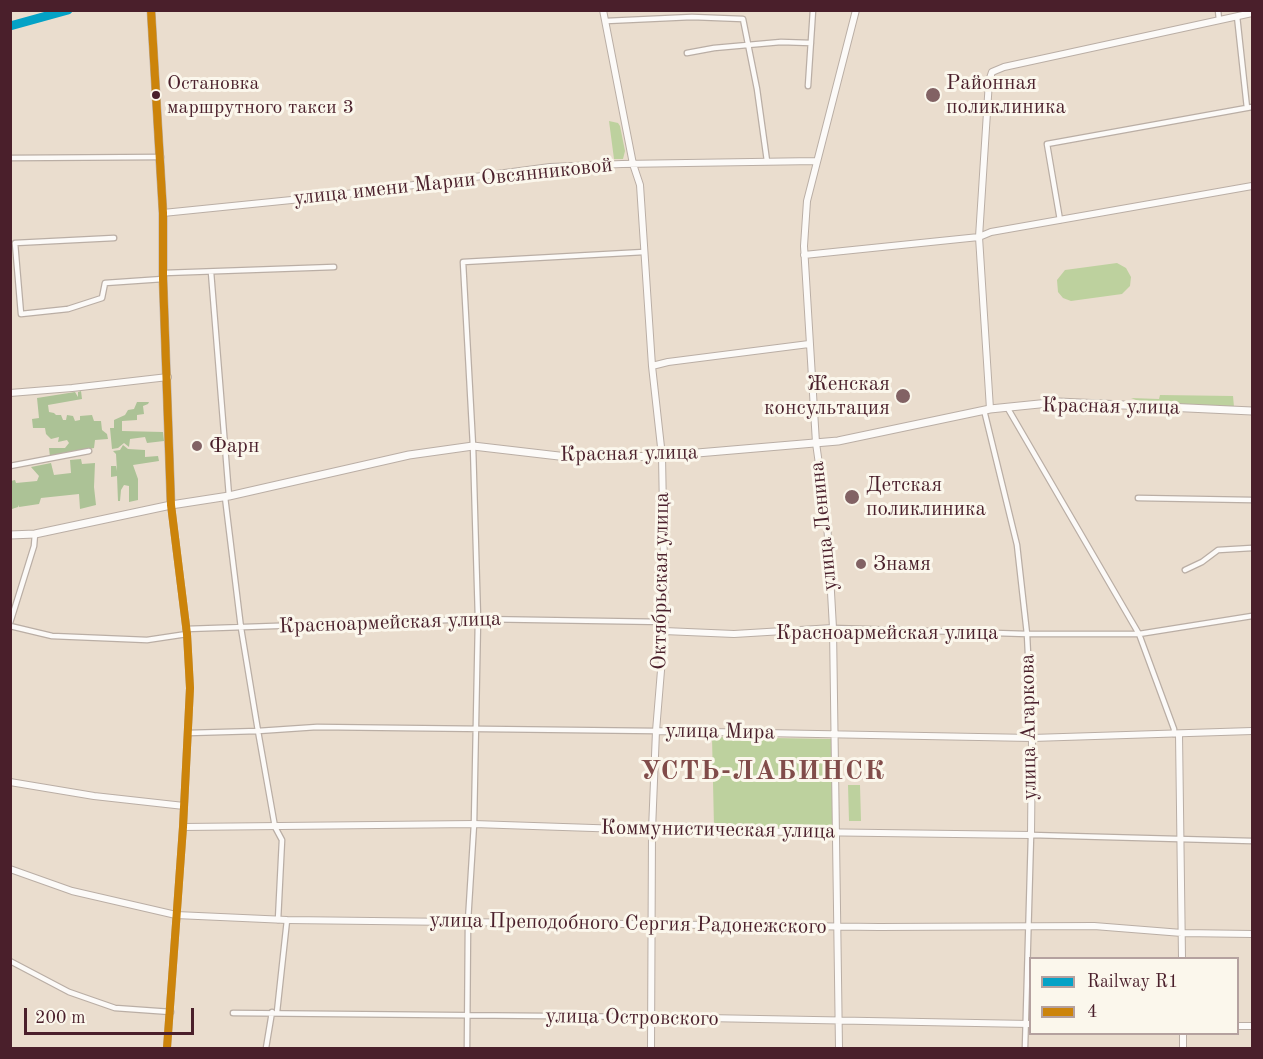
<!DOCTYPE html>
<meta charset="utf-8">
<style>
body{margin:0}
#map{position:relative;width:1263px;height:1059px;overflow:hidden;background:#eaddce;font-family:"Old Standard TT",serif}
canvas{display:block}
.frame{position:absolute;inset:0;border:12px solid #4a1f2b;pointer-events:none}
.legend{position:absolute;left:1029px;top:957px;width:210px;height:78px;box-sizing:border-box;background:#fbf7ec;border:2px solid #b4a19f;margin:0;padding:8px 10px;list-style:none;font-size:18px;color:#4a1f2b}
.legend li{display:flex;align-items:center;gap:12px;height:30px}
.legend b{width:30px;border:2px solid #b4a19f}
.scale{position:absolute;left:24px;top:1008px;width:170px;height:27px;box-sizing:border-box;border:3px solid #4a1f2b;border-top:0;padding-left:8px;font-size:18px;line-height:21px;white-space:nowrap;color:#4a1f2b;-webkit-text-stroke:4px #fbf7ec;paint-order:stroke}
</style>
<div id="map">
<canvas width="1263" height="1059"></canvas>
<div class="frame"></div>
<ul class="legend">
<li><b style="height:8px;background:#04a2c6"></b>Railway R1</li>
<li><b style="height:8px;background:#cc840b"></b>4</li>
</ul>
<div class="scale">200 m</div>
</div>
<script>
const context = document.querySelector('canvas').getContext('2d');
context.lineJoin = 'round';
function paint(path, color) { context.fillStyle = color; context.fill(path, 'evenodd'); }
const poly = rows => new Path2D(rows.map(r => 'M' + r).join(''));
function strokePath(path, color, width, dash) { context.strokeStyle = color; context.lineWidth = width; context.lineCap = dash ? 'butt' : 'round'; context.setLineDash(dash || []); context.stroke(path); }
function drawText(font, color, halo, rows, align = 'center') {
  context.font = font + ' "Old Standard TT",serif'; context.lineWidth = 6; context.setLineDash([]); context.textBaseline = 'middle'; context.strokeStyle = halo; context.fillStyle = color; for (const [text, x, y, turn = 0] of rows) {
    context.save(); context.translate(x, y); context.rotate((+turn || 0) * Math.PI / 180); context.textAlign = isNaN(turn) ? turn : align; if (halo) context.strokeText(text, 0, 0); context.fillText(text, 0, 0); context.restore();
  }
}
paint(poly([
 [609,121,618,123,620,126,625,151,623,159,614,159],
 [1117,263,1126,268,1131,277,1130,286,1122,294,1071,301,1063,298,1058,292,1057,280,1065,270],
 [1160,395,1233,396,1234,407,1141,402,1131,398,1159,399],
 [712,737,832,739,834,828,714,827],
 [848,785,860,785,861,821,849,821]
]), '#bdd19e');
paint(poly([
 [81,391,82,399,48,405,49,412,54,413,56,415,61,415,63,420,66,420,67,415,73,416,75,421,80,420,80,416,92,415,94,421,101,421,102,430,107,434,108,439,95,440,94,448,50,457,49,448,65,448,69,443,67,440,58,442,59,437,51,439,46,434,45,428,33,428,32,419,39,418,37,398,75,392,78,397,78,392],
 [137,402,149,402,148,404,143,406,144,414,137,415,137,420,122,421,122,431,163,432,164,441,147,443,145,437,130,439,129,447,124,443,118,448,112,449,110,428,114,428,114,420,125,415,128,410,134,409],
 [123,445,128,449,145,450,145,457,158,456,159,461,133,465,138,479,138,500,129,502,129,486,124,485,121,490,120,501,118,501,117,476,111,477,111,466,116,466,117,471,116,454,113,451,120,450],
 [81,459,82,464,95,463,94,487,96,505,80,509,79,494,41,498,39,504,19,507,18,505,18,507,12,509,11,520,11,481,15,480,16,483,37,481,39,476,31,467,51,463,54,475,71,473,70,460]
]), '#acc296');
const minor = poly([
 [1218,10,1219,20],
 [1237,16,1247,108],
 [606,21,692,17,743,19,757,89,767,161],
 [687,53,714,48,781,42,811,43],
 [808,86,813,10],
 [10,158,161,157],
 [1060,220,1047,144,1252,107],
 [114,238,15,243,21,314,68,309,102,298,105,283,163,279],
 [211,272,229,496],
 [164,273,334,267],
 [1007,407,1139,634,1174,729,1174,734],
 [984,410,1017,545,1027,634,1032,738],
 [10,466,89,451],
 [225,497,241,628,258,731,275,827,282,840,278,920],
 [1138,498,1252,500],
 [1185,570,1202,562,1218,550,1252,548],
 [10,623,34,546,35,534],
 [10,626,52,636,147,640,187,634],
 [833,628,1027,634,1139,634,1252,616],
 [186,629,478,619,665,622],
 [188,733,258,731,317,727,656,731],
 [10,961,69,992,115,1008,171,1012],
 [277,1012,287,920],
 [233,1013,651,1017],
 [266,1048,272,1012],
 [467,1048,468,921,474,824,478,619,473,446,463,262,644,252],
 [1025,1048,1031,835,1252,841]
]);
const tertiary = poly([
 [603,10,633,164,640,185,652,366,662,456,665,622,656,731,652,830,651,1048],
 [163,213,331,196,550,167,622,164,816,161],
 [804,255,979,237,991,232,1252,186],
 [652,366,668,362,809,344],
 [10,393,72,388,168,377],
 [990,409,979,237,989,81,992,72,1004,67,1252,13],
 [664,631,734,634,833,628],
 [656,731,1032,738,1252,731],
 [1179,734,1182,958],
 [10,782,94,796,184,806],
 [183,827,474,824,652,830,1031,835,1032,738],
 [10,869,72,891,176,915,287,920,879,927,1094,926,1182,933,1252,934],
 [651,1017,1030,1024],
 [1238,1026,1252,1026],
 [167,1048,183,827,190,688,187,634,171,505],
 [839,1048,833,628,827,521,816,443,804,246,807,201,856,10],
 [1183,1048,1183,1034]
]);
const secondary = poly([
 [151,10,163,213,163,279,171,505],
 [10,535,35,534,171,505,229,496,409,455,473,446,576,458,662,456,838,441,990,409,1059,402,1252,411]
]);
strokePath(minor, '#baaea5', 7);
strokePath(tertiary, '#baaea5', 8);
strokePath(secondary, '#baaea5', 9);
strokePath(minor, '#fcfaf8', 4.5);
strokePath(tertiary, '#fcfaf8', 6);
strokePath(secondary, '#fcfaf8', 7);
strokePath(poly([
 [151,10,163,213,163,279,171,505,187,634,190,688,183,827,167,1048]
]), '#cc840b', 8);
strokePath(poly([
 [10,26,68,10]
]), '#04a2c6', 9);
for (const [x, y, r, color] of [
 [156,95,5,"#4a1f2b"],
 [933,95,8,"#826264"],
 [903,396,8,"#826264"],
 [197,446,6,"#826264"],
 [852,497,8,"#826264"],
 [861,564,6,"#826264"]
]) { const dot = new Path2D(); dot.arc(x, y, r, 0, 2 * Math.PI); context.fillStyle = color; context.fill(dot); strokePath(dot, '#fbf7ec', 2); }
drawText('20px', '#4a1f2b', '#fbf7ec', [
 ["Остановка",167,84],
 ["маршрутного такси 3",167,108]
], 'left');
drawText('21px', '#4a1f2b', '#fbf7ec', [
 ["Районная",946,83],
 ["поликлиника",946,107],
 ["Женская",890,384,"right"],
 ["консультация",890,408,"right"],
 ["Фарн",209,446],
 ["Детская",866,485],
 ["поликлиника",866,509],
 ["Знамя",873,564]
], 'left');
drawText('21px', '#4a1f2b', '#fbf7ec', [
 ["улица имени Марии Овсянниковой",453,182,-6],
 ["Красная улица",1111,407,1],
 ["Красная улица",629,454,-1],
 ["улица Ленина",824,526,-96],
 ["Октябрьская улица",661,581,-89],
 ["Красноармейская улица",390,623,-2],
 ["Красноармейская улица",887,633],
 ["улица Агаркова",1029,727,-91],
 ["улица Мира",720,732,1],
 ["Коммунистическая улица",718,830,1],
 ["улица Преподобного Сергия Радонежского",628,924,1],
 ["улица Островского",632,1018,1]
]);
context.letterSpacing = '1.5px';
drawText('bold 27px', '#814c4a', '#fbf7ec', [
 ["УСТЬ-ЛАБИНСК",763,772]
]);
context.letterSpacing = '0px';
</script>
